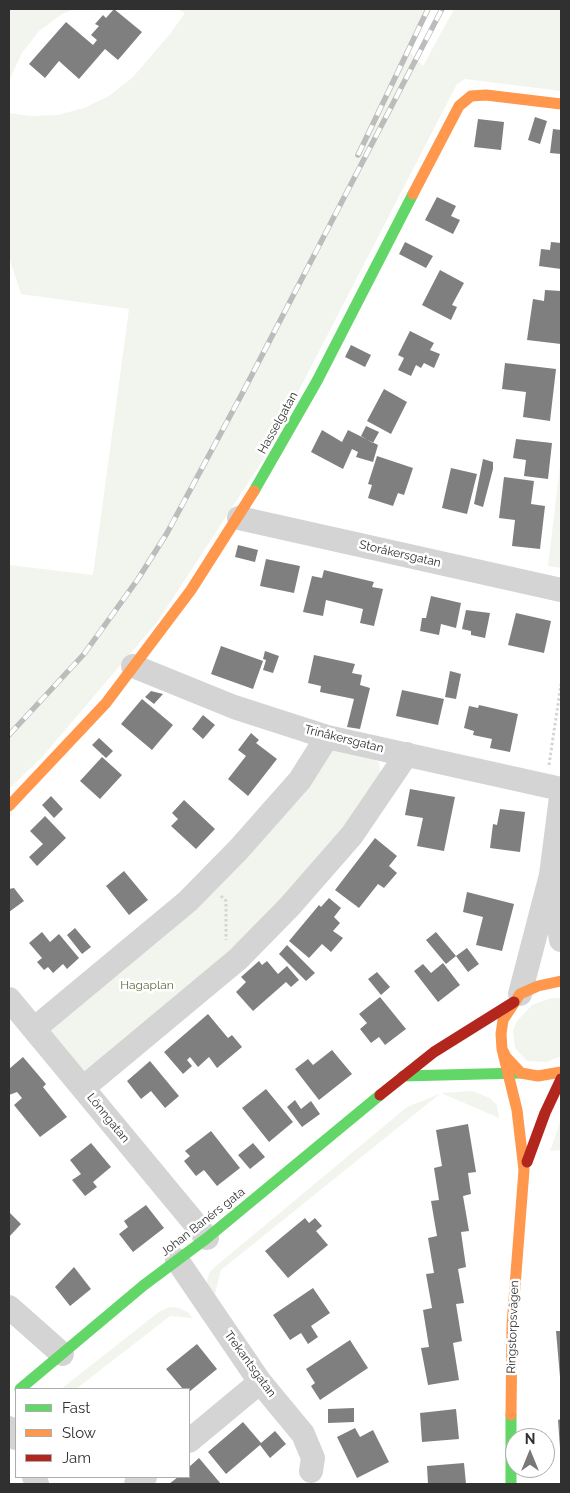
<!DOCTYPE html>
<meta charset="utf-8">
<style>
body{margin:0}
#map{position:relative;width:570px;height:1493px;overflow:hidden;background:#fff;font-family:Raleway,sans-serif}
canvas{display:block}
.frame{position:absolute;inset:0;border:10px solid #303030;pointer-events:none}
.legend{position:absolute;left:15px;top:1388px;width:175px;height:90px;box-sizing:border-box;background:#fff;border:1px solid #acacac;margin:0;padding:6px 9px;list-style:none;font-size:15px;color:#303030}
.legend li{display:flex;align-items:center;gap:10px;height:25px}
.legend b{width:25px;border:1px solid #acacac}
.north{position:absolute;left:505px;top:1428px;width:50px;height:50px;box-sizing:border-box;background:#fff;border:1px solid #acacac;border-radius:50%;rotate:0deg;font-size:14px;font-weight:700;line-height:20px;text-align:center;color:#303030}
.north::after{content:'';display:block;margin:auto;width:18px;height:22px;background:#787878;clip-path:polygon(50% 0,100% 100%,50% 72%,0 100%)}
</style>
<div id="map">
<canvas width="570" height="1493"></canvas>
<div class="frame"></div>
<ul class="legend">
<li><b style="height:6px;background:#63d668"></b>Fast</li>
<li><b style="height:6px;background:#ff974d"></b>Slow</li>
<li><b style="height:6px;background:#b3261e"></b>Jam</li>
</ul>
<div class="north">N</div>
</div>
<script>
const context = document.querySelector('canvas').getContext('2d');
context.lineJoin = 'round';
function paint(path, color) { context.fillStyle = color; context.fill(path, 'evenodd'); }
const poly = rows => new Path2D(rows.map(r => 'M' + r).join(''));
function strokePath(path, color, width, dash) { context.strokeStyle = color; context.lineWidth = width; context.lineCap = dash ? 'butt' : 'round'; context.setLineDash(dash || []); context.stroke(path); }
function drawText(font, color, halo, rows, align = 'center') {
  context.font = font + ' Raleway,sans-serif'; context.lineWidth = 5; context.setLineDash([]); context.textBaseline = 'middle'; context.strokeStyle = halo; context.fillStyle = color; for (const [text, x, y, turn = 0] of rows) {
    context.save(); context.translate(x, y); context.rotate((+turn || 0) * Math.PI / 180); context.textAlign = isNaN(turn) ? turn : align; if (halo) context.strokeText(text, 0, 0); context.fillText(text, 0, 0); context.restore();
  }
}
paint(poly([
 [9,9,74,9,62,14,39,31,22,53,9,81],
 [177,9,426,9,406,48,423,66,454,9,561,9,561,91,465,79,457,84,263,460,158,621,43,756,9,789,9,565,93,575,129,309,21,294,9,257,9,113,31,116,58,115,84,108,109,96,133,77,170,34,185,13],
 [561,457,561,568,548,566],
 [326,749,367,755,379,763,381,780,348,827,237,952,79,1078,48,1028],
 [551,998,561,998,561,1056,547,1062,527,1061,515,1048,513,1031,517,1021,532,1005],
 [472,1091,490,1098,497,1105,499,1118,441,1093,221,1270,213,1302,207,1282,209,1273,216,1266,407,1107,442,1093],
 [561,1119,561,1150,550,1151],
 [170,1307,179,1308,189,1313,192,1318,170,1316,76,1389,61,1389,160,1311]
]), '#f2f5ed');
paint(poly([
 [114,9,142,32,118,60,105,49,79,79,59,61,45,78,29,64,66,22,93,45,97,40,91,35,99,26,95,24,103,15,106,18],
 [535,117,547,121,540,144,528,140],
 [478,119,504,122,501,150,474,147],
 [553,129,561,130,561,154,550,153],
 [437,197,456,206,451,216,460,220,453,234,425,220],
 [405,242,433,256,426,268,399,254],
 [551,242,561,243,561,269,539,266,541,249,550,250],
 [440,270,464,283,452,305,457,307,451,320,422,305],
 [545,290,561,291,561,344,527,340,533,299,544,301],
 [410,331,434,343,430,350,440,354,434,368,424,363,421,368,416,365,411,376,398,370,404,358,398,355],
 [351,345,371,355,365,367,345,357],
 [505,363,556,369,550,421,523,417,526,392,502,389],
 [384,389,407,402,391,434,367,421],
 [366,426,379,432,373,443,361,436],
 [322,430,342,442,348,430,378,445,373,462,356,457,358,452,352,449,343,469,311,452],
 [516,439,552,443,548,479,524,476,526,460,513,458],
 [377,456,413,468,404,495,398,493,393,506,368,498,372,485,368,484],
 [483,459,493,462,493,469,483,507,474,504],
 [451,468,477,474,467,514,442,508],
 [504,477,534,481,531,504,545,506,540,549,512,546,515,520,499,518],
 [238,545,258,550,255,562,235,557],
 [266,559,300,566,294,593,260,586],
 [324,570,374,582,372,587,383,589,374,626,360,623,363,609,326,600,323,616,303,612,312,576,322,578],
 [431,596,461,603,456,628,441,624,439,635,420,631,422,618,426,618],
 [466,610,490,613,485,638,471,635,471,631,462,629],
 [516,613,551,621,544,653,508,645],
 [221,646,263,661,253,689,211,674],
 [265,651,279,656,273,673,263,670,266,660,263,659],
 [314,655,355,664,352,673,362,675,360,685,370,688,360,729,347,727,354,699,320,692,321,686,308,683],
 [450,671,461,674,456,699,445,697],
 [402,690,444,699,438,725,396,716],
 [151,691,163,694,154,704,145,697],
 [142,699,173,725,152,750,121,724],
 [479,705,518,714,510,752,490,748,492,739,473,735,474,731,464,728,469,706,478,708],
 [203,715,215,725,203,739,192,729],
 [251,733,259,740,256,743,277,759,248,796,228,779,246,756,238,750],
 [99,738,113,751,106,758,92,745],
 [102,757,122,775,100,799,80,781],
 [410,789,455,797,444,851,417,846,423,818,405,815],
 [51,796,63,809,54,818,42,805],
 [184,800,215,829,196,849,171,826,178,819,172,813],
 [500,809,525,812,520,852,490,848,493,824,497,825],
 [45,816,66,838,37,866,29,857,43,844,30,831],
 [375,838,397,856,389,866,397,873,384,888,378,884,359,908,335,890],
 [124,871,148,900,129,915,106,886],
 [14,888,24,901,9,912,9,889],
 [467,892,514,904,502,951,476,945,483,917,463,912],
 [329,898,341,908,334,917,340,923,333,931,343,938,331,952,322,944,309,958,289,941,319,905,321,907],
 [75,928,91,947,82,954,67,935],
 [42,932,50,942,59,934,79,958,67,969,63,964,53,973,48,967,44,970,37,962,42,958,29,943],
 [436,932,456,956,446,964,426,940],
 [287,945,315,973,306,981,279,954],
 [467,948,479,964,468,972,456,956],
 [259,961,262,965,267,961,278,974,287,966,299,980,291,987,286,982,253,1011,236,992,246,982,241,977],
 [443,963,460,985,438,1002,414,971,423,964,431,973],
 [377,972,390,987,381,995,368,979],
 [380,997,406,1029,385,1045,379,1037,371,1043,360,1029,367,1023,359,1014],
 [208,1014,228,1038,232,1035,242,1047,217,1068,209,1057,198,1067,190,1057,187,1060,192,1066,183,1074,164,1052],
 [332,1050,352,1074,319,1100,295,1069,308,1059,313,1065],
 [23,1057,46,1084,43,1087,67,1117,40,1137,14,1105,22,1098,17,1092,9,1095,9,1069],
 [150,1061,179,1096,165,1108,151,1091,141,1099,127,1081],
 [266,1089,293,1122,269,1142,242,1108],
 [295,1100,301,1109,311,1101,320,1114,302,1127,287,1107],
 [468,1124,476,1172,468,1173,471,1194,463,1196,469,1231,461,1232,466,1267,458,1269,464,1303,456,1304,462,1341,453,1343,459,1380,428,1385,421,1348,429,1347,423,1310,432,1308,426,1274,434,1273,428,1238,437,1236,431,1201,439,1200,434,1168,442,1166,436,1130],
 [211,1131,240,1168,217,1186,204,1170,196,1176,184,1161,190,1156,185,1151],
 [91,1143,111,1167,93,1182,97,1187,85,1196,72,1180,81,1174,70,1160],
 [253,1143,265,1157,250,1169,238,1155],
 [146,1205,164,1228,133,1252,119,1234,128,1227,124,1221],
 [9,1212,21,1224,9,1237],
 [305,1218,309,1223,315,1218,322,1226,316,1231,328,1245,288,1278,265,1251],
 [74,1267,91,1289,70,1306,55,1287],
 [313,1288,330,1313,311,1326,318,1337,308,1344,301,1333,290,1340,273,1315],
 [556,1331,561,1331,561,1377,560,1377],
 [350,1340,368,1368,320,1400,311,1386,315,1383,306,1369],
 [197,1344,217,1369,189,1392,189,1389,183,1389,166,1369],
 [354,1408,354,1422,328,1423,328,1409],
 [456,1409,459,1439,422,1442,420,1413],
 [561,1419,561,1448,560,1448,558,1420],
 [243,1422,261,1443,275,1431,286,1444,270,1458,260,1445,226,1474,208,1452],
 [355,1428,360,1437,373,1430,389,1462,357,1478,337,1437],
 [199,1458,221,1484,169,1484,178,1477,189,1477,189,1467],
 [464,1463,466,1484,428,1484,427,1466]
]), '#7f7f7f');
strokePath(poly([
 [549,765,561,684],
 [221,896,226,901,226,940]
]), '#d4d4d4', 3, [2.5, 2.5]);
strokePath(poly([
 [239,518,561,590],
 [133,666,234,707,327,737,561,789],
 [553,887,561,940],
 [520,994,551,875,561,797],
 [9,999,207,1238],
 [34,1029,188,901,239,849,300,780,327,737],
 [83,1088,238,959,290,906,352,835,407,754],
 [177,1260,260,1382,303,1434,313,1458,311,1471],
 [9,1307,62,1354],
 [9,1428,16,1438],
 [189,1441,260,1382],
 [34,1477,37,1484],
 [136,1484,145,1477]
]), '#d4d4d4', 24);
strokePath(poly([
 [254,491,317,381,413,194],
 [403,1076,521,1073],
 [20,1389,144,1285,207,1238,380,1095],
 [511,1484,511,1415]
]), '#63d668', 11);
strokePath(poly([
 [413,194,459,106,471,96,486,95,561,104],
 [9,806,106,703,191,590,254,491],
 [561,981,538,986,520,994,503,1020,501,1034,502,1049,506,1057,521,1073,538,1076,561,1072],
 [502,1049,517,1110,524,1170,512,1325,511,1415]
]), '#ff974d', 11);
strokePath(poly([
 [380,1095,434,1052,514,1002],
 [527,1162,545,1113,561,1079]
]), '#b3261e', 11);
const rail = poly([
 [358,155,428,9],
 [9,735,84,654,138,579,167,533,243,392,442,9]
]);
strokePath(rail, '#bcbcbc', 5.5);
strokePath(rail, '#fff', 4, [11]);
drawText('12px', '#303030', '#fff', [
 ["Hasselgatan",278,423,-61],
 ["Storåkersgatan",400,554,13],
 ["Trinåkersgatan",344,739,14],
 ["Lönngatan",108,1118,51],
 ["Johan Banérs gata",203,1222,-38],
 ["Ringstorpsvägen",513,1327,-88],
 ["Trekantsgatan",250,1364,54]
]);
drawText('12px', '#586d3c', '#fff', [
 ["Hagaplan",147,985]
]);
</script>
